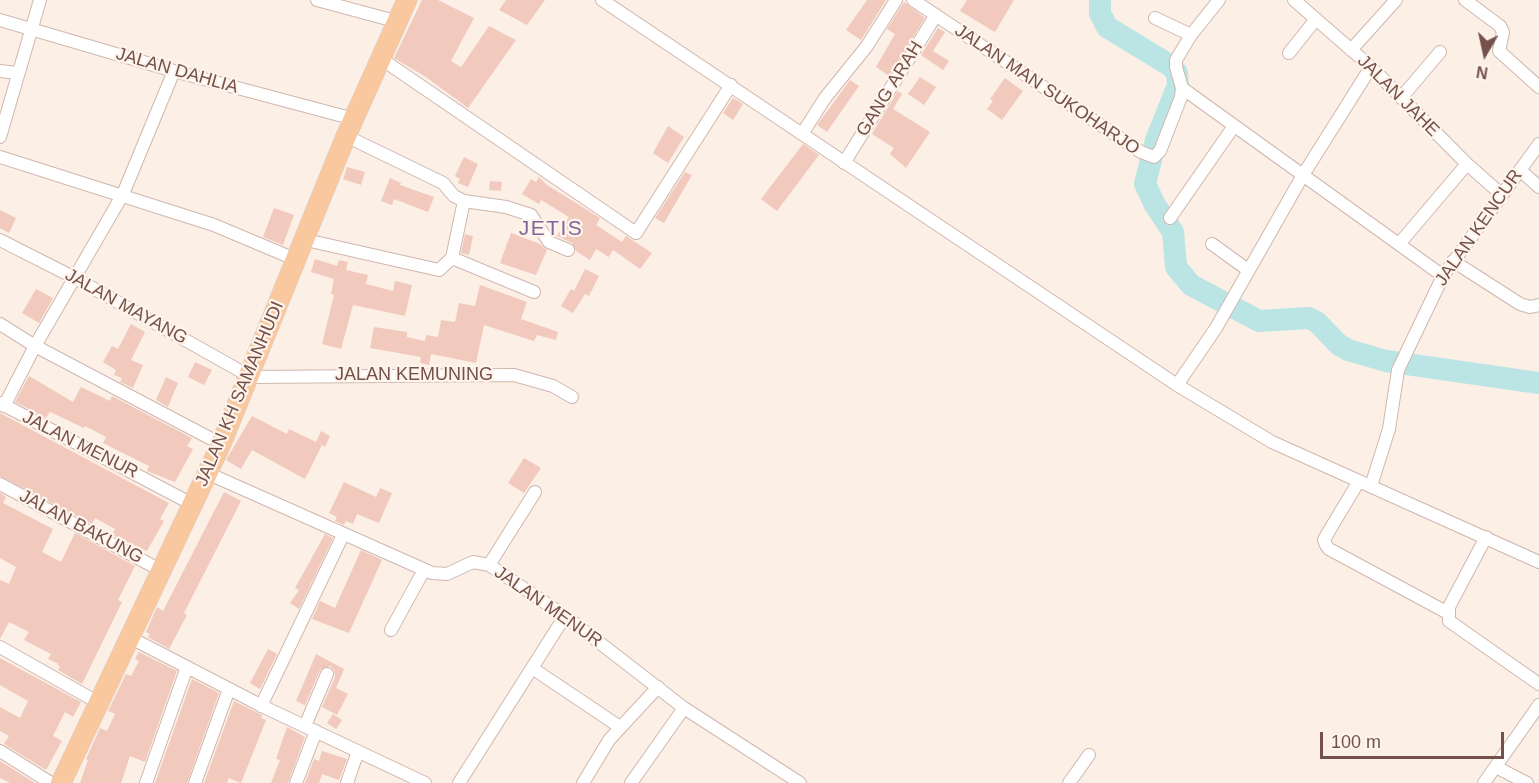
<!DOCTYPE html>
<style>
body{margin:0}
#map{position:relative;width:1539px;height:783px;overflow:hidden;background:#fcefe5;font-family:Arial,sans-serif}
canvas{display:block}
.north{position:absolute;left:1455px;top:24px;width:60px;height:60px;-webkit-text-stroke:4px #fff4eb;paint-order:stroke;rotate:189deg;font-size:16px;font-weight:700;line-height:24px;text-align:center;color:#74524b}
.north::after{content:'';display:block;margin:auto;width:21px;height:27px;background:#74524b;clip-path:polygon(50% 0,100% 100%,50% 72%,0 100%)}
.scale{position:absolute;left:1320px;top:732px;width:184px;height:27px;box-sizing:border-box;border:3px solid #74524b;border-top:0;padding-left:8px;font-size:18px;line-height:21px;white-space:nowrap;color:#74524b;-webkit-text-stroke:4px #fff4eb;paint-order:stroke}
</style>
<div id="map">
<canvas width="1539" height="783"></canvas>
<div class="north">N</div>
<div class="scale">100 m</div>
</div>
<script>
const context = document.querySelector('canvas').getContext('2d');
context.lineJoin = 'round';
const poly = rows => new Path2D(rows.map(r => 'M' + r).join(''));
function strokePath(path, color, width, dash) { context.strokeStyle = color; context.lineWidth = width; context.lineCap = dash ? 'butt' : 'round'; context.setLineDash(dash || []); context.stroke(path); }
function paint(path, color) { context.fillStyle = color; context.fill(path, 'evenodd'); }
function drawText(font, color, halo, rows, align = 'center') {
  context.font = font + ' Arial,sans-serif'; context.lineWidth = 4.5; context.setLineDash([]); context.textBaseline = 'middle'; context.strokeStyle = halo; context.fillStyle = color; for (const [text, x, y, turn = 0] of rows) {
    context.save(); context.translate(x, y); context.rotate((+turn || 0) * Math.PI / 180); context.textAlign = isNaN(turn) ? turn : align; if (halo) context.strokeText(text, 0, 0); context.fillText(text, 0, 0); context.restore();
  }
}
strokePath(poly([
 [1100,0,1100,13,1107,27,1171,66,1177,73,1178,85,1156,140,1145,184,1155,205,1173,232,1176,267,1191,285,1259,321,1309,318,1317,322,1338,344,1348,350,1386,361,1539,383]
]), '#bae5e4', 22);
paint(poly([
 [422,0,438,0,474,18,451,61,461,67,489,26,516,40,468,108,426,77,394,58],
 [506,0,545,0,527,25,499,10],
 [867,0,886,0,861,40,846,30],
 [967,0,1014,0,995,32,960,11],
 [904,2,925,18,889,76,876,67,895,34,887,29],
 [938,28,945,32,933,51,949,61,943,70,921,55],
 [920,77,936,87,924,105,908,94],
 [1005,78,1023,91,1002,120,987,109,993,101,990,99],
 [850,80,859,86,827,132,817,125],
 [898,91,902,94,893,109,930,132,906,168,890,154,894,148,872,134],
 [733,98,743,104,733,120,723,113],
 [668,126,684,137,668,163,653,153],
 [803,144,819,155,777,211,761,199],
 [464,157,478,164,468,187,458,183,460,179,455,176],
 [347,167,365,172,361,185,343,179],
 [685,172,692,175,664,223,655,218],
 [539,177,547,185,600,218,596,225,622,242,626,236,652,253,640,269,613,250,609,257,596,249,590,260,576,251,572,243,557,236,569,217,541,200,539,204,522,194,531,179,536,182],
 [390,178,401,183,400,185,434,197,428,212,394,199,392,205,381,201],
 [490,181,502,182,501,191,489,190],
 [274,208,294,215,283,245,263,237],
 [0,210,16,218,9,233,0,228],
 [511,233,540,244,547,250,536,275,500,263],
 [465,234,473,236,469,255,461,253],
 [315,259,337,266,339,260,348,262,346,270,368,275,366,284,393,291,395,281,412,285,405,316,353,305,341,349,322,344,334,295,331,294,334,279,311,272],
 [585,269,599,276,589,296,585,294,573,313,561,306,571,289,574,291],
 [480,285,527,302,521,319,558,332,556,340,537,335,534,341,484,325,476,363,431,354,429,365,420,363,421,357,370,348,374,327,407,332,407,337,425,341,426,335,438,337,441,320,455,322,459,303,475,306],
 [36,289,53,298,39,323,22,313],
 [131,324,145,332,131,360,143,365,133,388,120,382,122,378,114,375,116,370,103,362,112,346,118,349],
 [195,362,212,370,204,385,188,377],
 [29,376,73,402,81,387,110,401,112,396,192,438,187,446,193,449,175,482,147,471,149,466,103,443,106,437,85,426,84,428,50,412,46,418,15,402],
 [166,377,178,383,168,407,156,400],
 [0,413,169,503,160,519,164,521,147,551,112,535,115,529,95,518,92,524,0,476],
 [252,416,287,434,289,429,316,442,321,431,330,436,325,447,318,443,322,445,305,479,252,450,241,469,226,460],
 [524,458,541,468,524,493,508,483],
 [344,482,376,497,380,488,392,493,379,523,357,514,353,524,346,521,344,525,335,521,337,517,329,513],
 [224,492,241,501,184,613,187,615,169,649,148,637,150,634,146,632,157,607,163,611],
 [0,493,6,497,3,503,53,529,42,552,61,562,75,533,135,566,118,600,122,602,82,684,58,670,60,667,57,663,48,659,51,654,24,640,29,632,9,622,0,639,0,580,9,584,16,567,0,558],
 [325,534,333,538,299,609,290,603,299,590,295,588],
 [361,550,382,560,349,633,312,619,320,601,335,608],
 [268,649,277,654,260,689,250,683],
 [139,652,177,671,145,762,130,756,121,783,80,783,88,760,86,759,100,728,107,731,115,714,108,711,126,674,131,676,139,661,135,659],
 [316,654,344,669,336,688,348,694,337,715,322,707,335,677,334,670,330,666,320,670,305,705,296,701],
 [0,658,81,702,73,717,65,712,53,736,62,741,46,770,4,744,9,736,0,731,0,707,20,718,28,701,0,685],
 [192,679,219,693,187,783,155,783],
 [234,701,262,715,261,718,266,720,241,783,229,778,227,783,204,783],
 [333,714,342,720,336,729,327,723],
 [287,727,305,737,288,783,271,783,280,760,276,759],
 [322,751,347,759,339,780,322,774,319,783,305,783,314,759,319,761],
 [0,761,35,783,10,783,0,778]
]), '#f1c9bd');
const minor = poly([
 [317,0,395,21],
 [602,0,1177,385,1272,442,1539,562],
 [913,0,1141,152,1154,157,1160,151,1181,97,1182,88,1176,67,1176,60,1191,35,1219,0],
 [1294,0,1371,67,1467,164,1501,194],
 [1465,0,1500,26,1503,32,1499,51,1539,87],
 [1155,18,1191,35],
 [0,20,174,71,354,119],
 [1351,50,1396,0],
 [1289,53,1316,19],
 [380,58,636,233,731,85],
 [0,71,17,73],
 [1182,88,1443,276],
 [1401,98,1440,52],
 [802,134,825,98,867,46,896,0],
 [346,136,443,183,454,196,464,201,506,207,531,215,549,242,568,250],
 [0,137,40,0],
 [0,157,214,225,297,260],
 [844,163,936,15],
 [1520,170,1539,187],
 [1170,218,1234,126],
 [0,240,75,278,251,377,514,375,553,386,572,397],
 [306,240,439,270,452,258,464,201],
 [1212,244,1248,270],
 [1399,244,1467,164],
 [452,258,534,292],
 [1453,261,1520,304,1530,307,1539,305],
 [0,324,35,346,221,444],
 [1177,385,1216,328,1303,175,1371,67],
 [0,403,192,504],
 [4,406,35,346,123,194,174,71],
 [207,473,432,573,447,574,473,562,489,565,565,616,684,708,800,783],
 [1359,481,1329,531,1324,540,1326,545,1329,549,1448,613],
 [0,484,162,571],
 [1371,486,1389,429,1398,370,1443,276,1539,144],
 [1486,537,1449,607,1449,621,1539,684],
 [489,565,535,492],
 [391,630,424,570],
 [129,637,264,707,425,783],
 [0,647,99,703],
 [532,668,620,727],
 [261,706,343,535],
 [305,726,327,674],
 [0,751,51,783],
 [1496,767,1527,783],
 [146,783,187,667],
 [195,783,229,689],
 [296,783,316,731],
 [347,783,358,751],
 [459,783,565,616],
 [583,783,609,740,658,687],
 [631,783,684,708],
 [1069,783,1089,755],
 [1484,783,1539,705]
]);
const primary = poly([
 [61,783,221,444,346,136,407,0]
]);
strokePath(minor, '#cfb7af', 14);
strokePath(primary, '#d8cfcd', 21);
strokePath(minor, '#fff', 12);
strokePath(primary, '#f9c89f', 20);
drawText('18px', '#74524b', '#fff4eb', [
 ["JALAN DAHLIA",177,71,16],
 ["GANG ARAH",890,89,-58],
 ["JALAN MAN SUKOHARJO",1047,90,34],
 ["JALAN JAHE",1398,96,45],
 ["JALAN KENCUR",1479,228,-55],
 ["JALAN MAYANG",126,307,29],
 ["JALAN KEMUNING",414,375],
 ["JALAN KH SAMANHUDI",240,394,-67],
 ["JALAN MENUR",80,445,27],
 ["JALAN BAKUNG",81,527,28],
 ["JALAN MENUR",548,607,35]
]);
context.letterSpacing = '1.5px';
drawText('21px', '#7e6698', '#fff4eb', [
 ["JETIS",551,229]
]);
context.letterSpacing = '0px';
</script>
